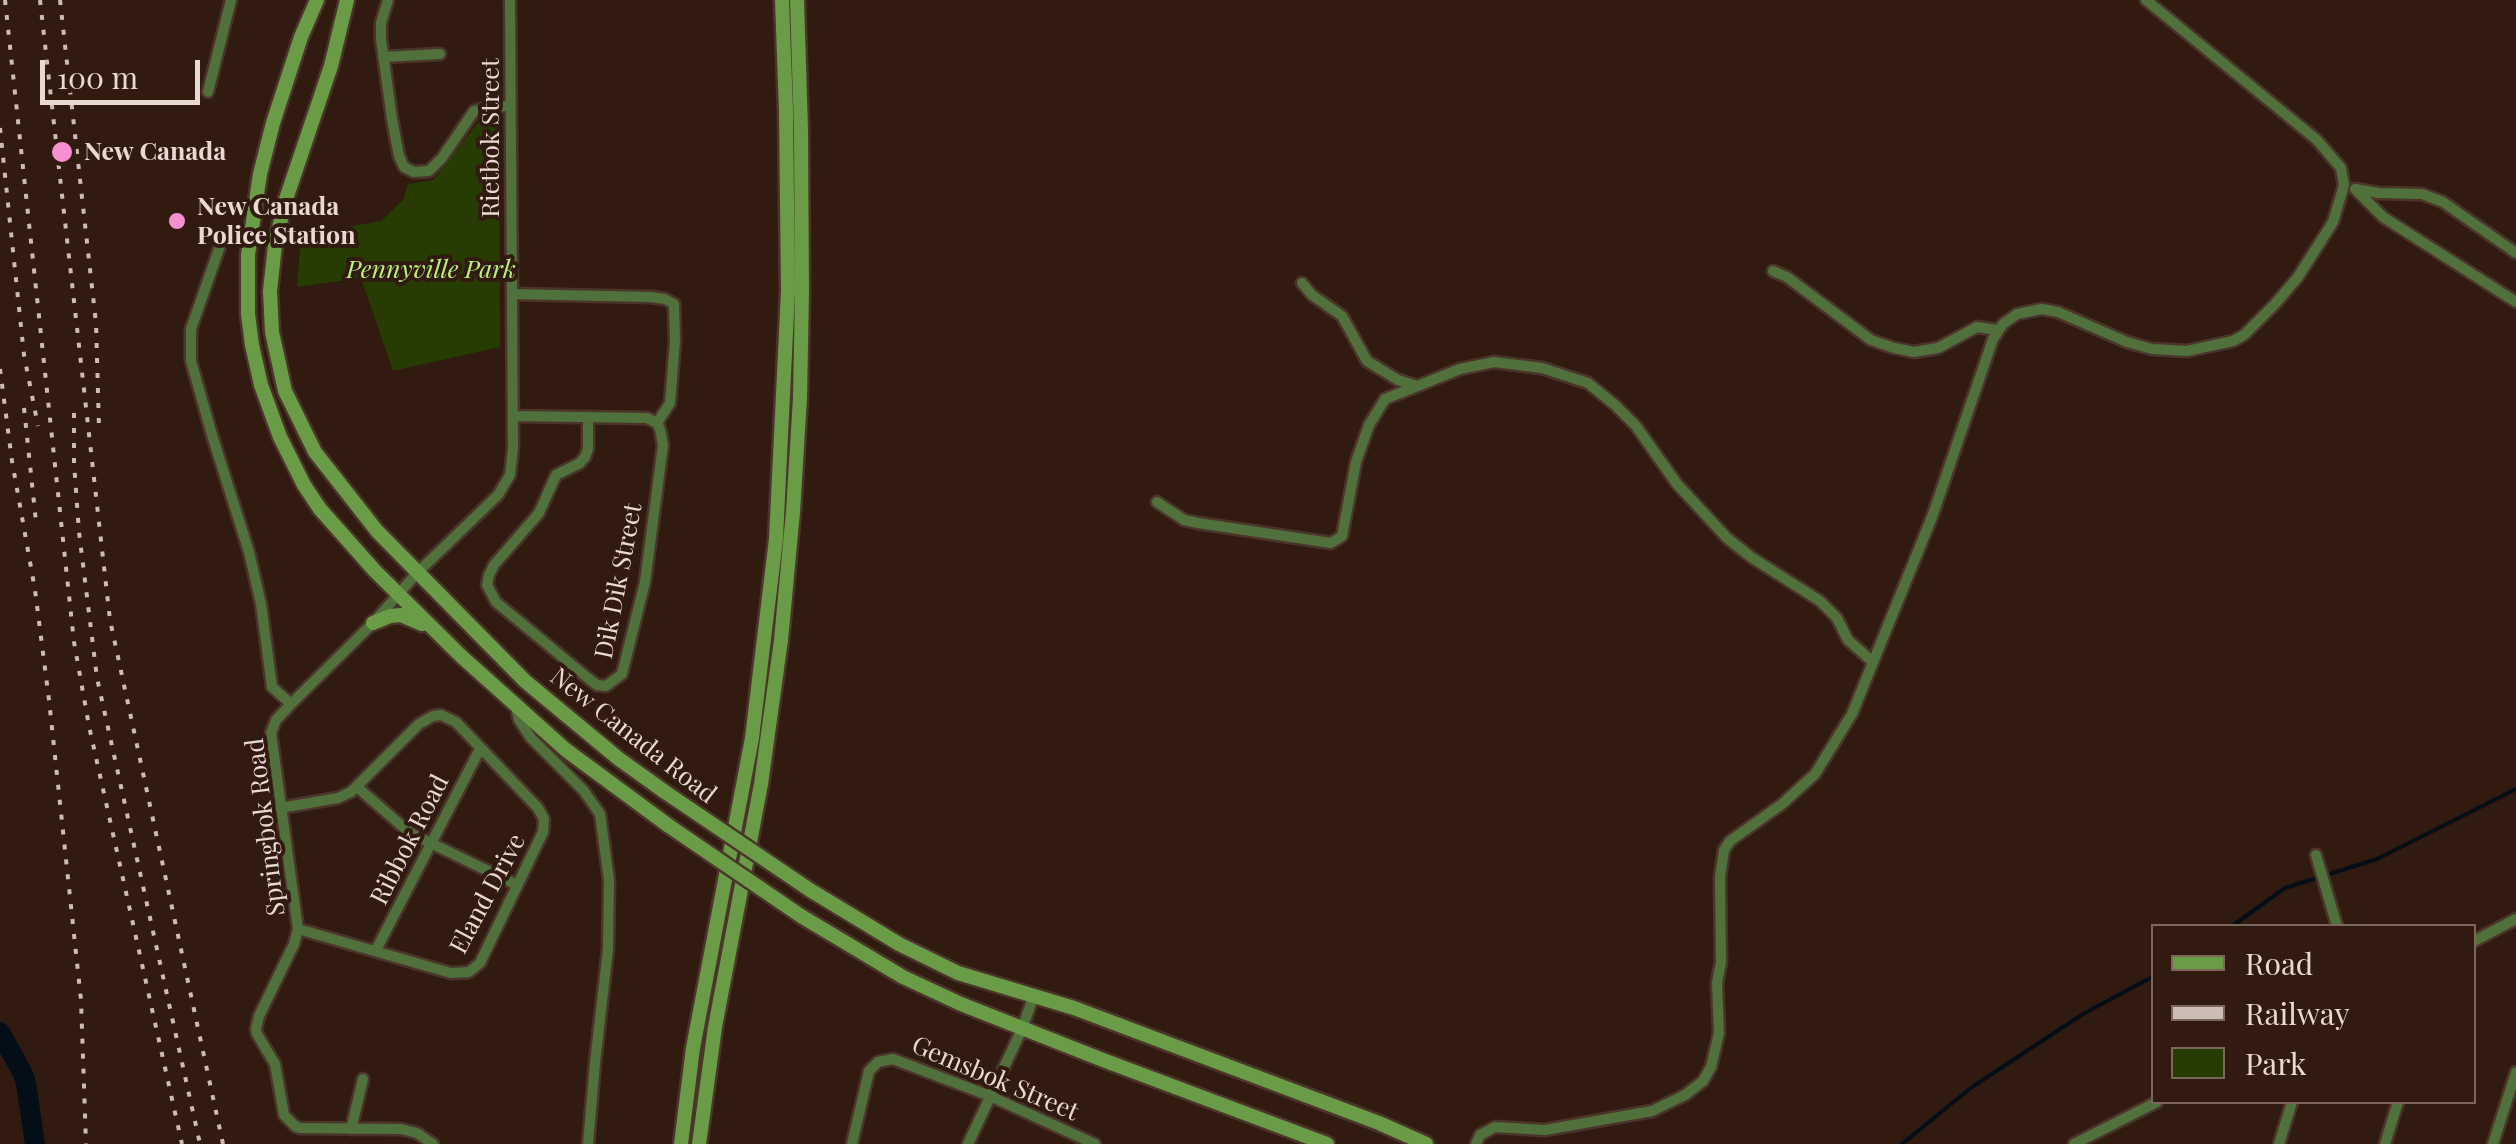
<!DOCTYPE html>
<style>
body{margin:0}
#map{position:relative;width:2516px;height:1144px;overflow:hidden;background:#311a10;font-family:"Playfair Display",serif}
canvas{display:block}
.legend{position:absolute;left:2151px;top:924px;width:325px;height:180px;box-sizing:border-box;background:#311a10;border:2px solid #7b665e;margin:0;padding:12px 18px;list-style:none;font-size:30px;color:#e9d9d2}
.legend li{display:flex;align-items:center;gap:20px;height:50px}
.legend b{width:50px;border:2px solid #7b665e}
.scale{position:absolute;left:40px;top:60px;width:160px;height:45px;box-sizing:border-box;border:5px solid #e9d9d2;border-top:0;padding-left:12px;font-size:30px;line-height:35px;white-space:nowrap;color:#e9d9d2;-webkit-text-stroke:8px #311a10;paint-order:stroke}
</style>
<div id="map">
<canvas width="2516" height="1144"></canvas>
<ul class="legend">
<li><b style="height:12px;background:#6a9c47"></b>Road</li>
<li><b style="height:12px;background:#cdbcb4"></b>Railway</li>
<li><b style="height:28px;background:#263c03"></b>Park</li>
</ul>
<div class="scale">100 m</div>
</div>
<script>
const context = document.querySelector('canvas').getContext('2d');
context.lineJoin = 'round';
function paint(path, color) { context.fillStyle = color; context.fill(path, 'evenodd'); }
const poly = rows => new Path2D(rows.map(r => 'M' + r).join(''));
function strokePath(path, color, width, dash) { context.strokeStyle = color; context.lineWidth = width; context.lineCap = dash ? 'butt' : 'round'; context.setLineDash(dash || []); context.stroke(path); }
function drawText(font, color, halo, rows, align = 'center') {
  context.font = font + ' "Playfair Display",serif'; context.lineWidth = 8; context.setLineDash([]); context.textBaseline = 'middle'; context.strokeStyle = halo; context.fillStyle = color; for (const [text, x, y, turn = 0] of rows) {
    context.save(); context.translate(x, y); context.rotate((+turn || 0) * Math.PI / 180); context.textAlign = isNaN(turn) ? turn : align; if (halo) context.strokeText(text, 0, 0); context.fillText(text, 0, 0); context.restore();
  }
}
paint(poly([
 [480,120,499,128,500,347,393,371,361,278,297,287,301,235,381,221,403,200,408,184,433,180]
]), '#263c03');
strokePath(poly([
 [2232,926,2285,888,2377,859,2516,789],
 [0,1050,22,1072],
 [1902,1144,1972,1087,2083,1014,2154,976]
]), '#030e16', 4);
strokePath(poly([
 [0,1032,22,1072,26,1083,35,1144]
]), '#030e16', 20);
const minor = poly([
 [388,0,381,23,381,39,392,119,399,156,404,167,414,172,429,171,442,158,474,111,488,107,511,106],
 [383,57,440,54],
 [208,92,231,0],
 [2355,189,2383,217,2516,302],
 [2355,189,2379,193,2422,194,2443,202,2516,253],
 [220,246,191,329,191,361,212,435,249,552,261,604,272,687,291,704],
 [1773,271,1787,277,1871,340,1894,348,1914,352,1938,348,1977,327,1997,330],
 [1302,283,1312,295,1342,316,1367,361,1398,380,1414,385],
 [512,294,651,297,665,299,674,304,675,341,670,403,657,423],
 [513,416,647,418,657,423,660,429,663,445,645,582,622,674,606,686,597,685,589,679,496,602,487,585,489,575,494,565,539,513,556,475,580,463,585,457,588,449,588,419],
 [1157,502,1184,520,1198,523,1331,543,1342,536,1356,462,1369,425,1385,399,1460,369,1494,362,1542,368,1588,383,1615,405,1636,426,1677,484,1727,538,1751,557,1820,601,1837,618,1848,640,1873,662],
 [516,706,519,720,531,738,584,791,600,814,609,880,608,949,595,1063,588,1144],
 [357,787,410,833,517,885],
 [280,808,338,798,351,792,419,724,433,716,441,715,456,722,538,808,544,819,543,832,480,963,469,972,451,973,298,929],
 [2316,855,2337,926],
 [2474,941,2516,919],
 [376,950,480,749],
 [351,1129,363,1079],
 [433,1144,417,1133,401,1129,300,1128,295,1126,284,1115,275,1064,257,1034,256,1029,259,1016,294,944,298,929,271,733,276,720,291,704,373,623,417,573,498,495,510,475,513,448,510,0],
 [852,1144,869,1071,878,1062,893,1059,990,1096,1095,1144],
 [968,1144,1022,1029,1034,995],
 [1476,1144,1480,1135,1495,1127,1545,1130,1652,1111,1685,1095,1703,1081,1711,1067,1719,1033,1717,983,1721,962,1720,877,1724,850,1730,841,1782,804,1815,774,1852,714,1932,517,1993,339,2003,324,2017,314,2042,309,2058,312,2127,342,2152,349,2187,351,2233,341,2244,335,2275,304,2298,277,2333,222,2344,185,2341,168,2317,140,2146,0],
 [2074,1144,2157,1102],
 [2279,1144,2292,1102],
 [2385,1144,2398,1102],
 [2493,1144,2516,1072]
]);
const secondary = poly([
 [317,0,301,37,273,123,260,174,248,255,248,314,252,345,261,385,280,437,304,485,320,509,375,571,461,656,566,750,669,826],
 [347,0,331,66,285,202,275,245,270,291,272,332,285,391,315,452,377,531,525,681,619,759,665,792],
 [373,623,390,616,401,615,422,624],
 [810,890,899,944,958,973,1074,1008,1379,1123,1426,1144],
 [801,916,903,977,961,1004,1103,1060,1327,1144],
 [681,1144,693,1048,752,738,776,539,788,291,786,111,782,0],
 [699,1144,715,1027,761,784,781,640,793,512,800,398,802,292,801,130,797,0]
]);
strokePath(minor, '#4b352b', 15);
strokePath(secondary, '#4b352b', 19);
strokePath(minor, '#50703c', 10);
strokePath(secondary, '#6a9c47', 14);
strokePath(poly([
 [5,0,74,642,89,726,182,1144],
 [40,0,110,620,223,1144],
 [60,0,96,323,99,428],
 [0,128,24,355,38,426],
 [0,369,12,461,35,590,49,700,81,1000,86,1144],
 [24,408,36,522],
 [74,413,74,463,79,532,97,678,200,1144]
]), '#cdbcb4', 4, [5, 10]);
const secondaryBridge = poly([
 [665,792,810,890],
 [669,826,801,916]
]);
strokePath(secondaryBridge, '#4b352b', 19, []);
strokePath(secondaryBridge, '#6a9c47', 14);
for (const [x, y, r, color] of [
 [62,152,12,"#f690d0"],
 [177,221,10,"#f690d0"]
]) { const dot = new Path2D(); dot.arc(x, y, r, 0, 2 * Math.PI); context.fillStyle = color; context.fill(dot); strokePath(dot, '#311a10', 4); }
drawText('25px', '#e9d9d2', '#311a10', [
 ["Rietbok Street",491,138,-90],
 ["Dik Dik Street",619,581,-79],
 ["New Canada Road",633,736,38],
 ["Springbok Road",266,827,-97],
 ["Ribbok Road",410,840,-63],
 ["Eland Drive",488,894,-62],
 ["Gemsbok Street",995,1079,23]
]);
drawText('bold 25px', '#e9d9d2', '#311a10', [
 ["New Canada",84,152],
 ["New Canada",197,207],
 ["Police Station",197,236]
], 'left');
drawText('italic 25px', '#b9f079', '#311a10', [
 ["Pennyville Park",431,270]
]);
</script>
